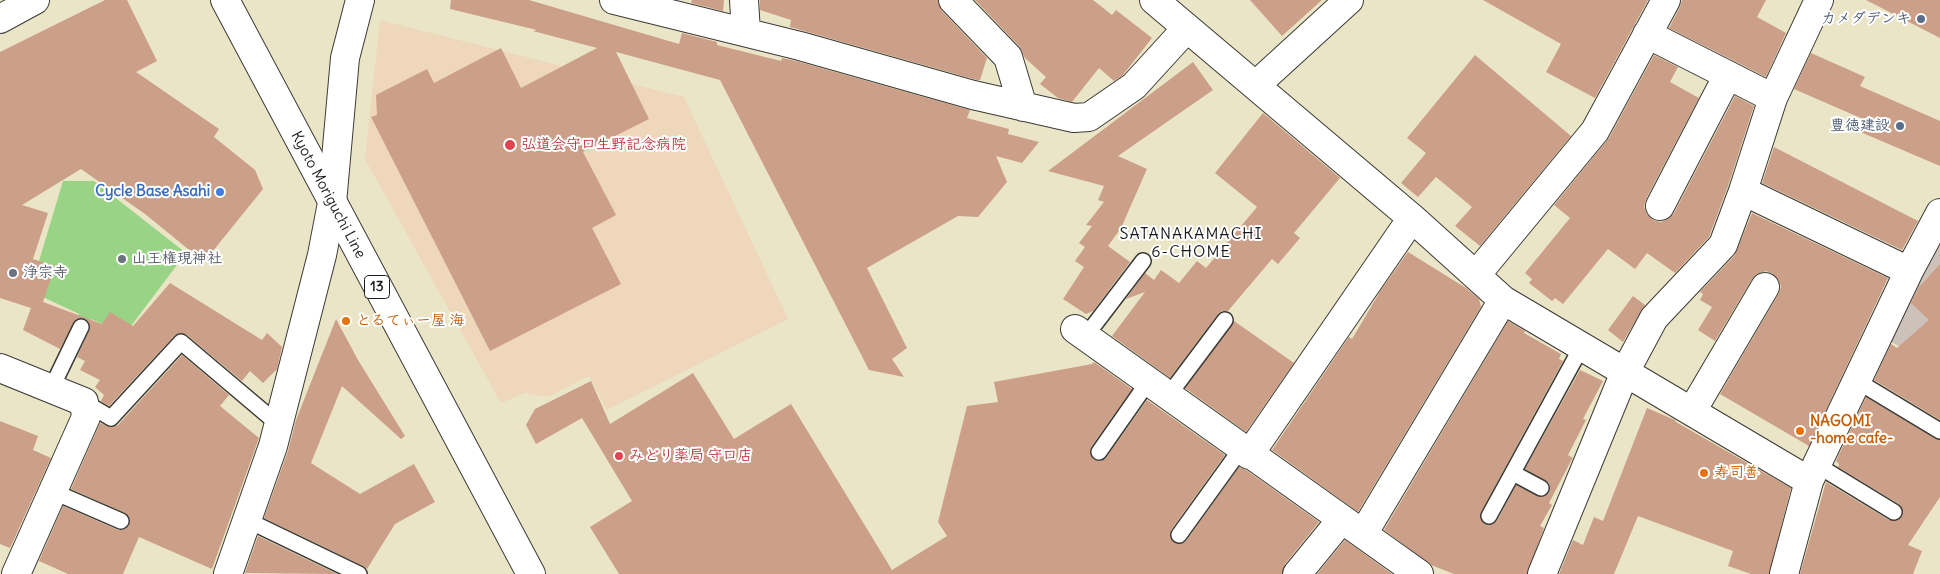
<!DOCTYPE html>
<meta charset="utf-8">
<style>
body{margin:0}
canvas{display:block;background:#eae5c6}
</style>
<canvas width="1940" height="574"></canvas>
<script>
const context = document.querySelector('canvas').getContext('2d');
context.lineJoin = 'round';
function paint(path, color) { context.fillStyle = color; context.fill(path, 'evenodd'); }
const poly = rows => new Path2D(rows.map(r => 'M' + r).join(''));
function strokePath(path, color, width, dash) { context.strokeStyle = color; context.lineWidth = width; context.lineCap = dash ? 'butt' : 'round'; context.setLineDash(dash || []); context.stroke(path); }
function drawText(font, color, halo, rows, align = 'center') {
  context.font = font + ' Delius,"Klee One",sans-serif'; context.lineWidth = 4; context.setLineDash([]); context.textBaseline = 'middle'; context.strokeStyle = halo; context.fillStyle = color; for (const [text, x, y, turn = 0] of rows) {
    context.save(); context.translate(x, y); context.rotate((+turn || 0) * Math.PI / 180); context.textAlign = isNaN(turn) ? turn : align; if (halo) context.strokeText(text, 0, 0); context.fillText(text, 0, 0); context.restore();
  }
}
paint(poly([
 [380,20,684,97,788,319,607,410,589,376,548,397,525,393,501,403,365,159]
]), '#eed7bb');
paint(poly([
 [1940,237,1940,371,1887,339]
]), '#ccc2b9');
paint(poly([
 [63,181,94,181,186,253,125,334,91,319,84,329,75,324,79,314,30,291]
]), '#99d386');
paint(poly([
 [105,0,127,0,157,61,136,72,219,129,214,137,255,170,263,189,204,262,145,214,81,169,22,205,48,213,33,259,55,266,43,302,102,324,110,312,133,326,170,283,262,340,267,333,282,347,277,369,263,383,250,371,242,381,187,335,179,333,174,336,109,406,101,401,104,395,95,387,100,380,80,370,85,361,77,357,89,331,88,321,81,318,75,320,60,349,23,330,31,308,0,298,0,52],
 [451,0,529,0,679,44,682,33,717,42,717,45,781,61,782,58,796,61,970,110,967,118,1009,129,1008,134,1039,142,1022,163,996,156,1007,182,978,217,958,216,867,268,907,348,892,359,904,377,869,370,720,80,616,52,649,119,583,152,616,215,592,228,621,284,490,351,371,117,377,115,376,95,427,69,434,83,501,48,521,88,597,48,533,31,537,30,450,9],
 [692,0,724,0,723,11,691,3],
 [760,0,938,0,942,11,987,58,980,80,977,80,790,27,791,20,760,10],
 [975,0,1093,0,1112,15,1116,10,1152,38,1123,75,1114,81,1099,68,1072,102,1058,98,1040,84,1046,77,1025,58,1019,46],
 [1250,0,1322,0,1282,36],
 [1483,0,1648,0,1595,98,1546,72,1561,44],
 [1682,0,1766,0,1757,17,1786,33,1766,77,1669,28,1680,7],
 [1866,0,1940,0,1940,38],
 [1811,53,1865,77,1860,86,1940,121,1940,166,1858,131,1863,119,1794,89],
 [1475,55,1571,136,1480,246,1455,226,1472,207,1436,177,1418,197,1401,183,1426,153,1407,138],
 [1654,55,1678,67,1670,82,1699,98,1646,199,1644,207,1647,214,1653,220,1661,222,1668,219,1674,213,1735,96,1754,106,1728,186,1709,237,1675,273,1647,253,1635,269,1608,249,1563,304,1555,298,1552,301,1529,283,1532,279,1525,273,1570,218,1554,205,1609,138],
 [1193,62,1213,90,1118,156,1147,169,1121,228,1108,246,1130,262,1093,311,1086,314,1063,299,1084,267,1075,261,1085,247,1079,243,1092,226,1086,225,1104,202,1098,200,1104,186,1048,171],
 [1263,113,1340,178,1294,233,1300,238,1278,264,1272,259,1228,311,1222,311,1218,314,1170,378,1112,336,1145,292,1126,299,1145,273,1154,280,1161,270,1179,283,1197,261,1206,268,1257,207,1215,173],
 [1774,147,1918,221,1902,250,1762,183],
 [1752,213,1888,278,1809,446,1720,394,1778,295,1781,287,1778,279,1773,274,1766,271,1757,274,1752,279,1715,341,1698,330,1712,307,1700,300,1703,294,1700,292,1735,255],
 [1408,252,1466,288,1479,299,1481,307,1358,512,1272,450,1349,337,1352,339,1381,290],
 [1940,264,1940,420,1874,380,1891,344,1897,348,1929,320,1911,303,1919,287],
 [1633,296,1645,305,1623,342,1608,330],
 [336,319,358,360,405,436,401,439,342,386,311,463,360,494,414,464,435,502,395,524,367,569,363,566,264,518,288,451,296,420],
 [1234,321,1294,363,1246,432,1185,388],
 [1508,321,1525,331,1524,333,1561,354,1559,359,1563,361,1481,512,1480,517,1484,524,1490,525,1497,521,1516,485,1541,497,1549,493,1550,488,1549,483,1525,469,1580,370,1603,381,1583,419,1586,420,1568,455,1573,458,1572,459,1549,503,1552,505,1540,526,1544,528,1527,574,1454,574,1431,565,1384,530],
 [182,355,229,395,220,406,259,438,212,569,139,537,123,574,68,574,39,561,63,506,118,530,123,530,129,525,130,519,125,513,71,489,100,423,110,427,118,425],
 [1094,362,1132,389,1091,447,1090,452,1093,459,1099,461,1106,458,1147,400,1225,455,1171,530,1171,539,1179,544,1186,541,1239,467,1246,470,1319,522,1285,564,1282,574,619,574,590,527,632,501,582,418,536,444,526,425,535,409,591,381,610,424,693,373,734,439,791,404,892,570,947,536,938,522,967,406,998,402,994,382,1092,364],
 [1866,397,1940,440,1940,497,1908,545,1922,551,1913,574,1800,574,1826,482,1889,520,1898,520,1902,516,1903,512,1899,504,1838,467,1839,464,1836,461],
 [1647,408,1675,420,1676,422,1791,488,1769,574,1751,574,1728,566,1733,551,1638,516,1614,574,1559,574,1573,540,1583,545,1594,517,1603,521],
 [0,421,38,436,33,450,51,458,10,548,0,544],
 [258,536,337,574,245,573],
 [1345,540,1392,574,1317,574]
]), '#cc9f88');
const service = poly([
 [1085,337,1143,261],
 [1857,381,1940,431],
 [51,389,81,327],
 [1168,396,1225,320],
 [84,402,111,418,181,342,278,424],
 [1099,452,1148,382],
 [1817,465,1894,512],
 [1513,473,1541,488],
 [52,491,121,521],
 [1489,516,1582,346],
 [247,520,359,574],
 [1179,535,1241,449]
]);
const minor = poly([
 [614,0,800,46,973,95,1074,118,1089,117,1134,86,1187,28],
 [744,0,746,32],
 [953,0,1008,57,1023,107],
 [1154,0,1412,218,1503,300,1809,481],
 [0,19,35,0],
 [1647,34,1773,98],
 [1256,85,1349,0],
 [1743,191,1909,271],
 [1660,206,1728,75],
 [1476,275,1595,131,1666,0],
 [1075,329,1419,574],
 [0,368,84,402,86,417,16,574],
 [1692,411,1765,287],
 [1249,455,1412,218],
 [1363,534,1503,300],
 [228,574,273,446,322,255,332,203,345,58,360,0],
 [1297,574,1342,519],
 [1542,574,1625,372,1654,318,1723,245,1743,191,1773,98,1819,0],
 [1784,574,1809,481,1909,271,1940,213]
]);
const primary = poly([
 [225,0,531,574]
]);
strokePath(service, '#3b3a36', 18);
strokePath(minor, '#3b3a36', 30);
strokePath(primary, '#3b3a36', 30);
strokePath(service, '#fff', 15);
strokePath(minor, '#fff', 28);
strokePath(primary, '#fff', 28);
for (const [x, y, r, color] of [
 [1921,19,5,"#5c6f8a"],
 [1900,126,5,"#5c6f8a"],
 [510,145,6,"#e0444e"],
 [220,192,5,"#3f7fe0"],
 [122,259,5,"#6b7280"],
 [13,273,5,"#6b7280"],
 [346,321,5,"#e8710a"],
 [1800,431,5,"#e8710a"],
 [619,456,5,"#e0444e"],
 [1704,473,5,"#e8710a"]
]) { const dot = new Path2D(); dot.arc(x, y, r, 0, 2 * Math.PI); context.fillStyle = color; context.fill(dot); strokePath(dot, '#fff', 2); }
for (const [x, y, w] of [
 [377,287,25]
]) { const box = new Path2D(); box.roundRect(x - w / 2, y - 11.5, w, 23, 4); context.fillStyle = '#fff'; context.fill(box); strokePath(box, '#1c1c1c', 1); }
drawText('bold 14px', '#1c1c1c', null, [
 ["13",377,287]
]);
drawText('bold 15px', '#4e5e75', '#fff', [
 ["カメダデンキ",1911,19],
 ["豊徳建設",1890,126]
], 'right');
drawText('bold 15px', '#be3a42', '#fff', [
 ["弘道会守口生野記念病院",521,145],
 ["みどり薬局 守口店",629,456]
], 'left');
drawText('bold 15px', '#366cbe', '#fff', [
 ["Cycle Base Asahi",210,192]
], 'right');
drawText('15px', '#1c1c1c', '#fff', [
 ["Kyoto Moriguchi Line",328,195,62]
]);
drawText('bold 15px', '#5b616d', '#fff', [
 ["山王権現神社",132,259],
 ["浄宗寺",23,273]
], 'left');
drawText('bold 15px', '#c56008', '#fff', [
 ["とるてぃー屋 海",356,321],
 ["NAGOMI",1810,422],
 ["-home cafe-",1810,439],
 ["寿司善",1714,473]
], 'left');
context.letterSpacing = '1px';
drawText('16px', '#1c1c1c', '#fff', [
 ["SATANAKAMACHI",1191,234],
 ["6-CHOME",1191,252]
]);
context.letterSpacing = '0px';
</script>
